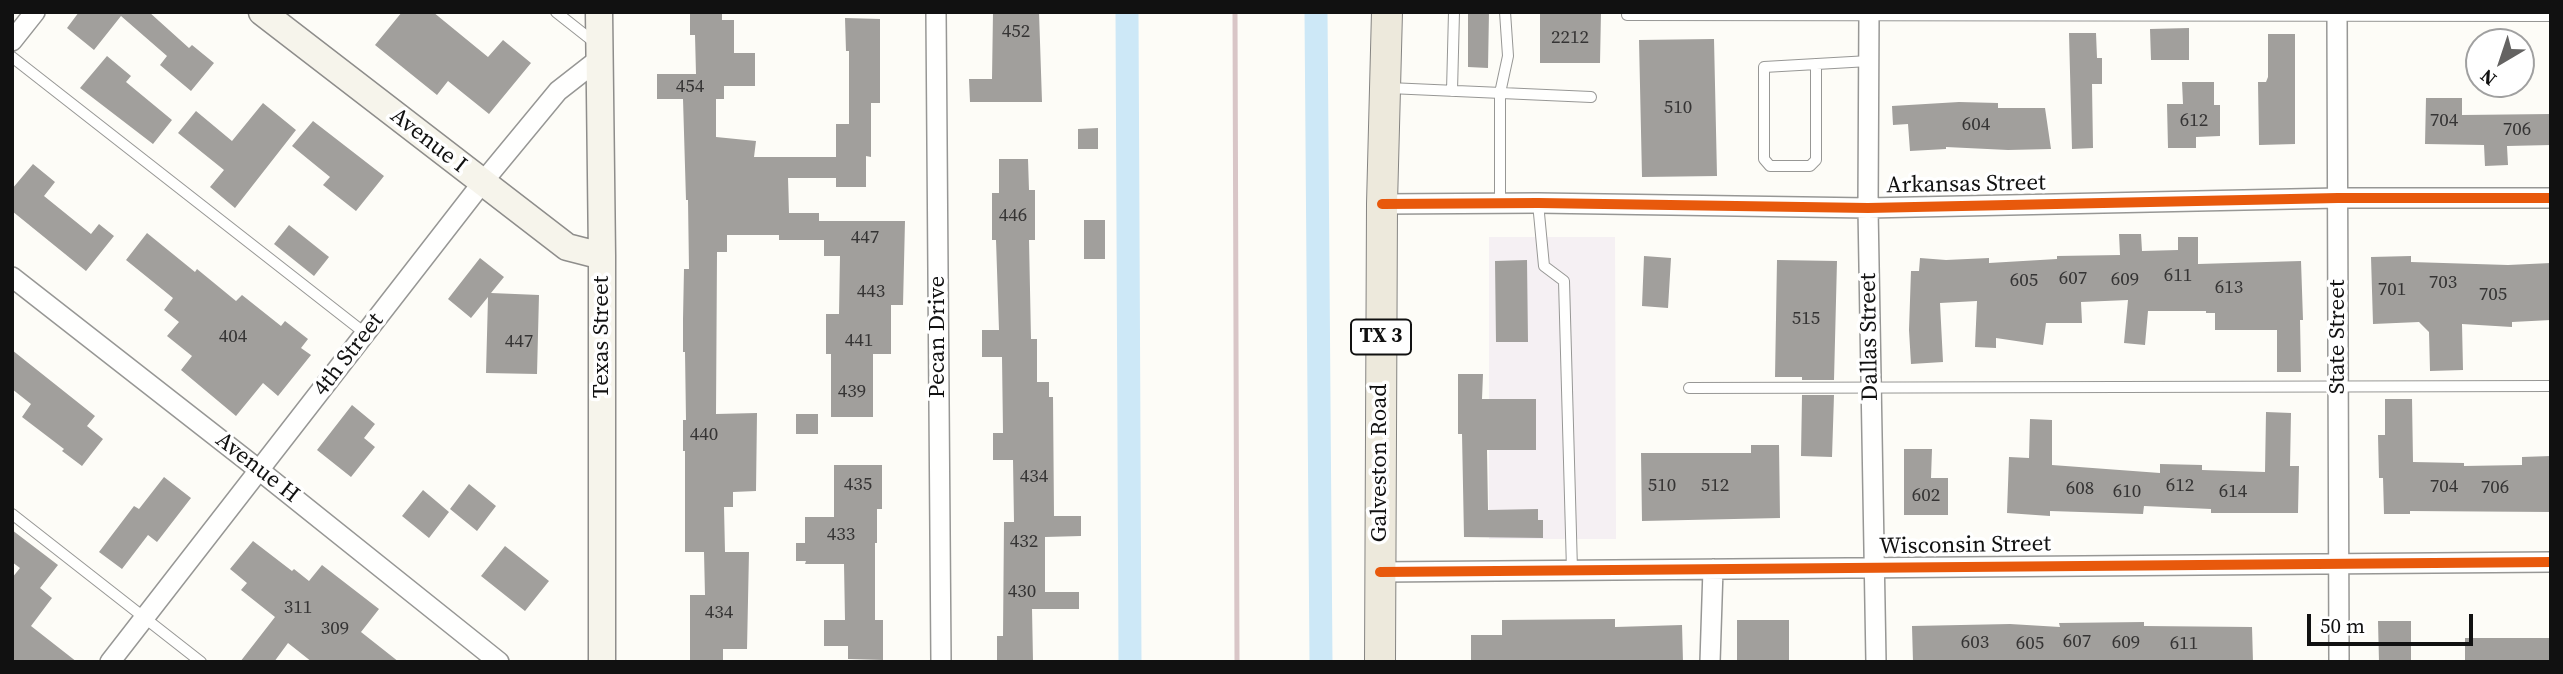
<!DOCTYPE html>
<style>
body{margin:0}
#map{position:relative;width:2563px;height:674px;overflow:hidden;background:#fdfcf7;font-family:"Source Serif 4",serif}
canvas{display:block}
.frame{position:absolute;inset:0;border:14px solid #111;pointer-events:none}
.north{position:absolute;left:2465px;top:28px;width:70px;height:70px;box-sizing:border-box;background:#fff;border:2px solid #a0a0a0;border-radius:50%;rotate:219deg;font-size:19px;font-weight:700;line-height:28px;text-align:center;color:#111}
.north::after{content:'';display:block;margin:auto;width:24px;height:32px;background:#646362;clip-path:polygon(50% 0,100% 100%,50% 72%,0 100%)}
.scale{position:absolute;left:2307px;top:614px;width:166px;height:32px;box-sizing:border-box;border:4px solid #111;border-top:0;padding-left:9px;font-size:21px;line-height:24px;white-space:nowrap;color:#111;-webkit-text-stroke:5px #fff;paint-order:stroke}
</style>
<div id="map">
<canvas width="2563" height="674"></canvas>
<div class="frame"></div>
<div class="north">N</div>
<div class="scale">50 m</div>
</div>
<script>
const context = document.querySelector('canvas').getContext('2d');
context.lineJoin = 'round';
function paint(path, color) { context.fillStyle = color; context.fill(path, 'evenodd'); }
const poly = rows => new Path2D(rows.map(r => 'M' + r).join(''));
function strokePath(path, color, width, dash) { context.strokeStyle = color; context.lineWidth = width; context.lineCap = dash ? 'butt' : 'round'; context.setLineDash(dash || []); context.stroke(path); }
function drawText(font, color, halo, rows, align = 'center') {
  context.font = font + ' "Source Serif 4",serif'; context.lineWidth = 7; context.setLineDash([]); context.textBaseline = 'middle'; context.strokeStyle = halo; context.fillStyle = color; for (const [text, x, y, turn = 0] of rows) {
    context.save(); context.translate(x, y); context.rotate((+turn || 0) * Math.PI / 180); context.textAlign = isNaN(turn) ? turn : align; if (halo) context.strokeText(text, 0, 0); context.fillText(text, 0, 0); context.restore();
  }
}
paint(poly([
 [1489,237,1615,237,1616,539,1489,539]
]), '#f5f0f3');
strokePath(poly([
 [1127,12,1130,662],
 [1316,12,1321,662]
]), '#cde8f7', 23);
paint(poly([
 [79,12,149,12,189,48,192,45,214,63,191,91,160,65,167,56,121,16,94,50,67,28],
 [402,12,433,12,488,57,503,40,531,63,489,114,448,81,437,95,375,45],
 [690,12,722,12,722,20,734,20,734,53,755,53,755,86,724,86,724,99,716,99,716,137,756,141,754,157,836,157,836,124,849,124,849,51,846,51,845,18,880,19,880,103,871,103,871,157,866,156,866,187,836,187,836,178,788,178,789,213,819,213,819,221,905,221,903,305,891,305,891,354,873,354,873,417,831,417,831,354,826,354,826,314,839,314,840,256,824,256,824,240,779,240,779,235,727,235,727,252,717,252,716,414,757,413,756,491,733,492,733,507,724,507,725,552,749,552,747,649,723,649,723,662,690,662,690,595,705,595,704,552,685,552,685,451,683,451,683,420,686,420,685,352,683,352,683,319,684,269,689,269,688,200,686,200,683,99,657,99,657,74,696,74,695,35,690,35],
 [993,12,1039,12,1042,102,970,102,969,79,992,79],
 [1468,12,1489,12,1488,68,1468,67],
 [1540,12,1601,12,1600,63,1540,63],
 [2189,28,2189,60,2151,60,2150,29],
 [2069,33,2096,33,2097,58,2102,58,2102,84,2092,84,2093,148,2072,149],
 [2268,34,2295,34,2295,144,2259,145,2258,82,2266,82,2268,77],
 [1714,39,1717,176,1642,177,1639,40],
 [107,56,131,76,126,82,172,120,153,144,80,88],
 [2182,82,2214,82,2214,105,2220,105,2220,136,2196,137,2196,148,2168,148,2167,104,2183,104],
 [2426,98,2462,98,2462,115,2551,114,2551,145,2507,146,2508,165,2485,166,2484,145,2425,144],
 [1959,102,1998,103,1998,108,2045,108,2051,149,2008,150,1946,147,1946,149,1910,151,1908,124,1893,125,1892,106],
 [263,103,296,130,235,208,210,187,224,170,178,133,196,111,232,141],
 [313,121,384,176,356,211,323,185,330,177,292,146],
 [1098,128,1098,149,1078,149,1078,129],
 [999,159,1028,159,1029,190,1035,190,1035,240,1029,240,1031,339,1037,339,1037,382,1049,382,1049,397,1053,397,1054,516,1081,516,1081,536,1045,537,1045,592,1079,592,1079,609,1032,609,1033,661,997,661,997,636,1003,636,1004,522,1014,522,1013,460,993,460,993,433,1003,433,1002,357,982,357,982,330,999,330,996,240,992,240,992,193,999,193],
 [33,164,55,182,44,196,91,234,99,224,114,236,86,271,12,211,12,189],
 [1084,220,1105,220,1105,259,1084,259],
 [289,225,329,257,314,276,274,244],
 [147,233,195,272,197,269,236,301,242,295,281,326,285,321,308,339,301,348,311,355,278,396,263,383,236,416,181,370,192,356,167,336,179,322,164,310,173,298,126,260],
 [2119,234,2141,234,2142,251,2178,250,2178,237,2198,237,2198,264,2301,261,2303,320,2300,320,2301,372,2277,372,2277,330,2215,330,2215,313,2206,313,2206,311,2148,311,2145,345,2124,343,2128,300,2081,302,2082,323,2046,323,2043,345,1996,338,1996,348,1975,347,1977,301,1940,303,1943,362,1911,364,1909,330,1911,271,1919,271,1920,258,1946,260,1989,258,1989,263,2057,259,2057,256,2120,255],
 [1644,256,1671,258,1668,308,1642,306],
 [2411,256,2411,262,2508,265,2551,263,2551,320,2512,322,2512,327,2462,324,2463,370,2430,371,2429,332,2419,322,2373,324,2371,257],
 [480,258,504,277,491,293,539,295,537,374,486,373,488,297,471,318,448,299],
 [1527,260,1528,342,1496,342,1495,261],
 [1777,260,1837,261,1834,380,1802,380,1802,377,1775,377],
 [12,350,95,416,87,426,103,439,82,466,62,451,64,449,22,417,31,404,12,389],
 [1458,374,1483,374,1482,399,1536,399,1536,450,1487,450,1488,510,1538,509,1538,520,1543,520,1543,538,1464,537,1462,434,1458,434],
 [1802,395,1834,395,1832,457,1801,456],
 [2385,399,2412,399,2413,462,2464,463,2464,466,2522,465,2522,457,2551,456,2551,512,2410,511,2410,514,2384,514,2383,478,2379,478,2378,435,2385,435],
 [352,405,375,424,364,438,375,447,351,477,317,450],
 [2266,412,2291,413,2290,466,2299,466,2298,513,2211,513,2211,509,2144,506,2143,514,2050,511,2050,516,2007,513,2009,457,2029,458,2030,419,2052,420,2052,465,2160,473,2160,464,2202,465,2202,470,2265,472],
 [796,414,818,414,818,434,796,434],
 [1751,445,1779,445,1780,518,1642,521,1641,453,1751,453],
 [1904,449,1932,449,1931,478,1948,478,1948,515,1904,515],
 [834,465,882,465,882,509,877,509,877,543,875,543,875,620,883,620,883,660,848,659,848,646,824,646,824,620,845,620,844,564,805,564,806,561,796,561,796,543,805,543,805,517,834,517],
 [164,477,191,498,157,542,148,535,122,569,99,552,134,506,139,509],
 [469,484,496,506,477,531,450,509],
 [423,490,449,512,429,538,402,516],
 [12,530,58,565,40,588,52,598,31,626,77,662,12,662,12,578,20,568,12,562],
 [253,541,292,571,294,569,309,581,322,565,379,609,361,632,399,662,312,662,288,643,274,662,240,662,275,617,241,590,247,583,230,569],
 [505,546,549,581,525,611,481,576],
 [1615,619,1615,627,1682,625,1683,662,1471,662,1471,635,1502,635,1502,620],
 [1737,620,1789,620,1789,662,1737,662],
 [2378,621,2411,621,2411,662,2379,662],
 [2144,622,2144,626,2252,627,2253,662,1913,662,1912,626,2010,624,2060,627,2059,623],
 [2465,638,2551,638,2551,662,2465,662]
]), '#a19f9c');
const lane = poly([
 [556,12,594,42],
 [1627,15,2551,16],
 [12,57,366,334],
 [1816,64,1816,160,1810,166,1770,166,1764,159,1764,67,1869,61],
 [1389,88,1591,97],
 [1452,91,1454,12],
 [1500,203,1500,93,1508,56,1505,12],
 [1538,203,1544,266,1564,281,1572,570],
 [1689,388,2551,386],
 [12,514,201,662]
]);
const street = poly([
 [936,12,941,662],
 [1869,12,1868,208,1876,662],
 [2337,12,2339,662],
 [12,41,35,12],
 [1382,204,1538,203,1868,208,2338,198,2551,198],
 [12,277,259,470,499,662],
 [1380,572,2551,562],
 [110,662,482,183,558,91,599,59],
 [1710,662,1713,569]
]);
const secondary = poly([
 [262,12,567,247,602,256],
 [599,12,602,256,602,662]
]);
const primary = poly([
 [1380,662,1382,204,1387,12]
]);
strokePath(lane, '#979795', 12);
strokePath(street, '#979795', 22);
strokePath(secondary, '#8e8d8b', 29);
strokePath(primary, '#858482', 32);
strokePath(lane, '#fffffe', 10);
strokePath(street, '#fffffe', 19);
strokePath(secondary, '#f6f4eb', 26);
strokePath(primary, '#ede9dc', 30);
strokePath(poly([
 [1235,12,1237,662]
]), '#d9c6c7', 5);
strokePath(poly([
 [1382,204,1538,203,1868,208,2338,198,2551,198],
 [1380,572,2551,562]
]), '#e8590c', 10);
drawText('19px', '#353434', null, [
 ["452",1016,32],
 ["2212",1570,38],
 ["454",690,87],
 ["510",1678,108],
 ["612",2194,121],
 ["704",2444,121],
 ["604",1976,125],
 ["706",2517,130],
 ["446",1013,216],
 ["447",865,238],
 ["611",2178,276],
 ["607",2073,279],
 ["609",2125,280],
 ["605",2024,281],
 ["703",2443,283],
 ["613",2229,288],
 ["701",2392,290],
 ["443",871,292],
 ["705",2493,295],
 ["515",1806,319],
 ["404",233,337],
 ["441",859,341],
 ["447",519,342],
 ["439",852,392],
 ["440",704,435],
 ["434",1034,477],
 ["435",858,485],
 ["510",1662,486],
 ["512",1715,486],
 ["612",2180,486],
 ["704",2444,487],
 ["706",2495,488],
 ["608",2080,489],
 ["610",2127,492],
 ["614",2233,492],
 ["602",1926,496],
 ["433",841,535],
 ["432",1024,542],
 ["430",1022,592],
 ["311",298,608],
 ["434",719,613],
 ["309",335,629],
 ["607",2077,642],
 ["603",1975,643],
 ["609",2126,643],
 ["605",2030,644],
 ["611",2184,644]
]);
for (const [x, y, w] of [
 [1381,337,60]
]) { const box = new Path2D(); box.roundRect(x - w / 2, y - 17.5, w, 35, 5); context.fillStyle = '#fff'; context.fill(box); strokePath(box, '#111', 2); }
drawText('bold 21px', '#111', null, [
 ["TX 3",1381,337]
]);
drawText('23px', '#111', '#fff', [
 ["Avenue I",428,141,38],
 ["Arkansas Street",1966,185,-1],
 ["Texas Street",602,337,-90],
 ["Pecan Drive",938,337,-90],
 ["Dallas Street",1870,337,-91],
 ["State Street",2338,337,-90],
 ["4th Street",349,355,-52],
 ["Galveston Road",1380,463,-90],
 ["Avenue H",257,468,38],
 ["Wisconsin Street",1965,546,-1]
]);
</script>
